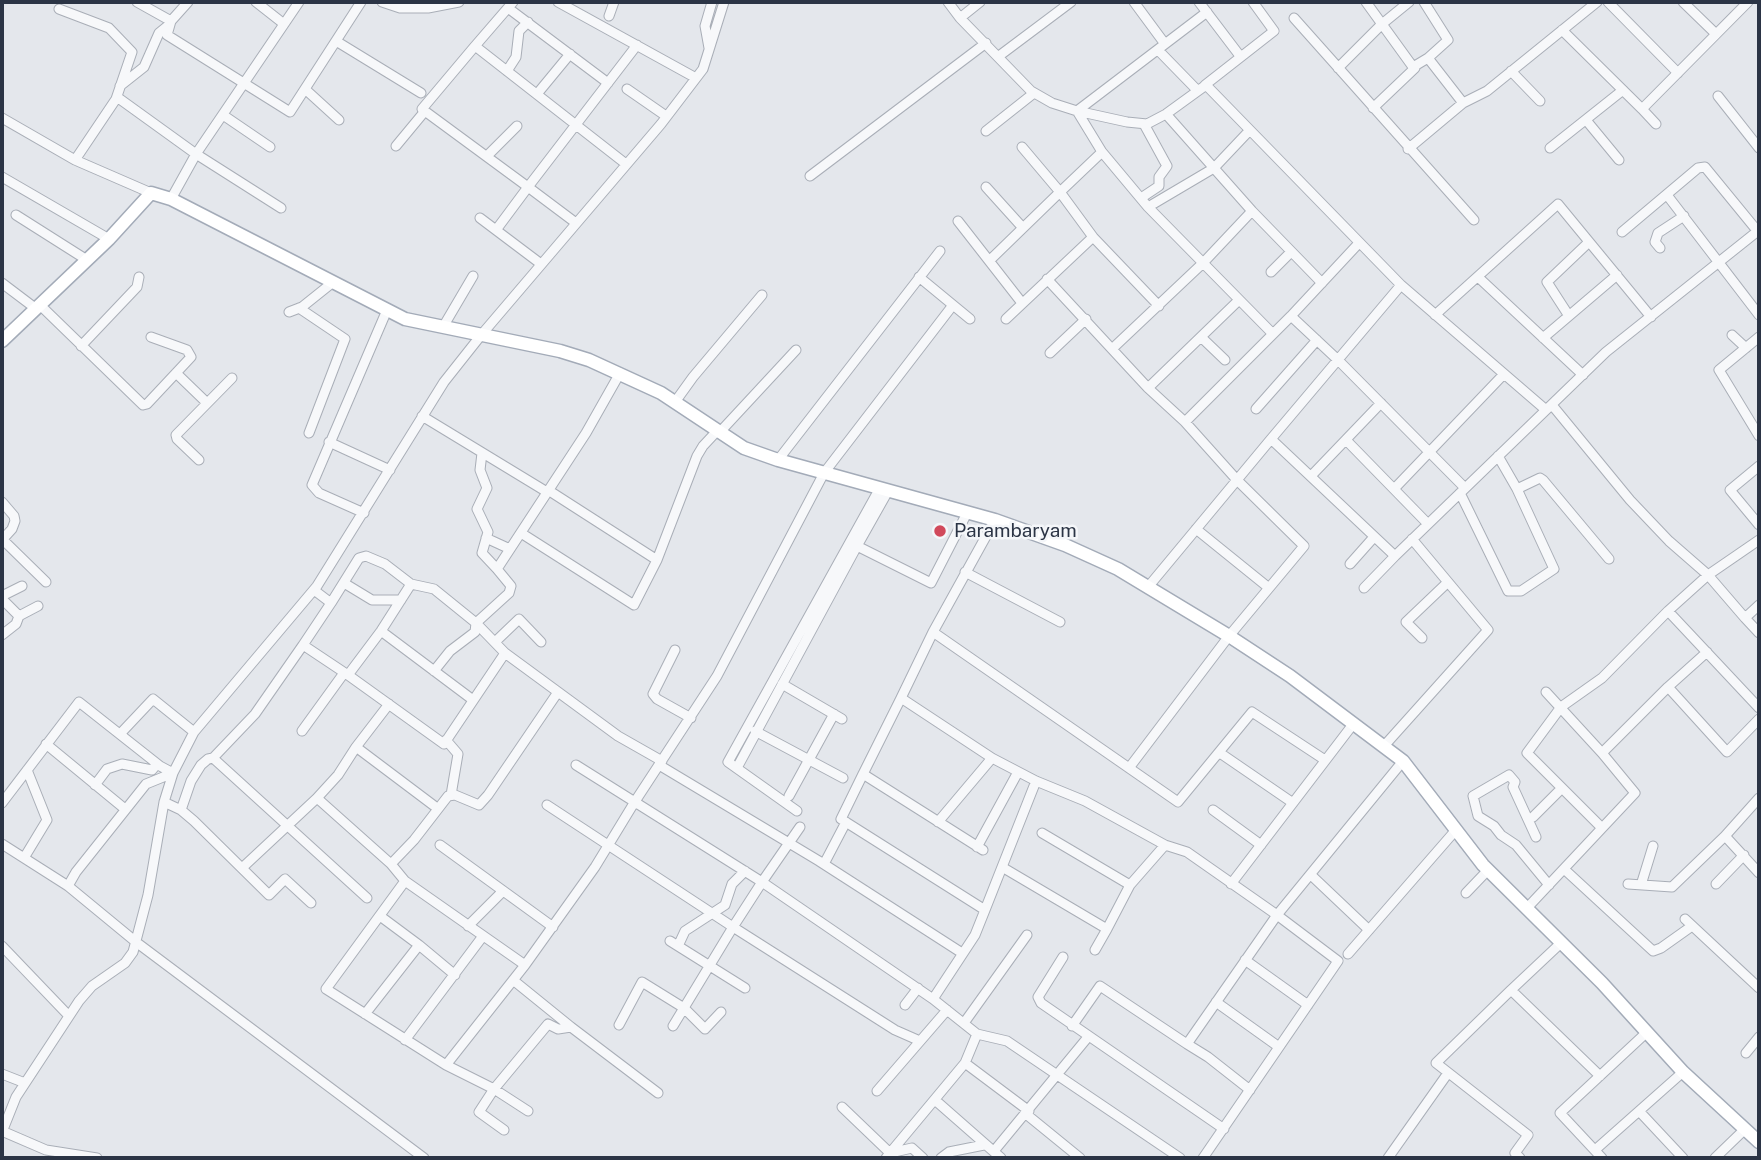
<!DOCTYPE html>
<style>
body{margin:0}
#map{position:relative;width:1761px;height:1160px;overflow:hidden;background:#e4e7ec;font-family:"Public Sans",sans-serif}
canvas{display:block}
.frame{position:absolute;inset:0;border:4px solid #2b3445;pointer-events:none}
</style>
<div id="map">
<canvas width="1761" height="1160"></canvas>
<div class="frame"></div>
</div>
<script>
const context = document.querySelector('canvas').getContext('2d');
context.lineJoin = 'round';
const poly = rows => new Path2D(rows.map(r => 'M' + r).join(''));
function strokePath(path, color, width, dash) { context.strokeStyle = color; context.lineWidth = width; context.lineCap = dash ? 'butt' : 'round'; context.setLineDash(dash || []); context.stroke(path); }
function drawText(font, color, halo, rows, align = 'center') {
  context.font = font + ' "Public Sans",sans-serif'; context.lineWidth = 5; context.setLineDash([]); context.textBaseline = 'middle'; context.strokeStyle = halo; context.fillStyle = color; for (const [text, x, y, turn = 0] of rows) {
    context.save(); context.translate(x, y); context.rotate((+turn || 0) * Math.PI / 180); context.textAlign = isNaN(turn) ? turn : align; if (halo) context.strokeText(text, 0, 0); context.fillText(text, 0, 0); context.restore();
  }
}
const minor = poly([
 [137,2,171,21],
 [188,2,171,21,167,35,290,112,361,2],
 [256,2,284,24],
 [382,2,400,8,428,8,459,2],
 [513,2,475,46,626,164],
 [558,2,696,78],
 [948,2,960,18,980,2],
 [1134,2,1165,44],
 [1199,2,1240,56],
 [1366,2,1413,67,1428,58,1463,103,1487,91,1597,2],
 [1424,2,1448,40,1428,58],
 [1608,2,1678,73],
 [1683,2,1716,34],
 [508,8,608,83],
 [59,9,109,28,132,52,116,99,75,160],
 [609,16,614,2],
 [960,18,1031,91,1052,103,1077,111,1127,122,1147,124,1166,114,1206,85,1401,285],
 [1294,18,1474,220],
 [1562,30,1642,109,1748,2],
 [336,41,421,93],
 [475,46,422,109,528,187,496,230],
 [709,48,705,26,712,2],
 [1158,50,1197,90],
 [999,56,1071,2],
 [1338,68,1382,24,1409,2],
 [507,71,516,57,519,31,528,22],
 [1511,71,1540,101],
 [1205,85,1274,31,1253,2],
 [120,86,144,67,159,33,170,24],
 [305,89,339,120],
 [627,89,666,116],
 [537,94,570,54],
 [1718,96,1759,148],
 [117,97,196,154,281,208],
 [1373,108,1415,68],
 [1642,109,1656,124],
 [223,115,270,147],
 [2,118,75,160,151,193],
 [1586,120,1619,160],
 [986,131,1034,93],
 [396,146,425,111],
 [1550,148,1623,90],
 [1408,149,1463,103],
 [1102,152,1148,207,1272,333],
 [487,156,517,126],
 [810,176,986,43],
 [2,177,109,239],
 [986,187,1023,228],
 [1667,195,1759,315],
 [1141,198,1159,186,1159,177,1167,166,1144,124],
 [171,199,196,154,299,2],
 [1148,207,1214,168,1249,131],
 [1252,211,1322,283],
 [16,215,87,260],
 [480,218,541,264],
 [958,221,1022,303],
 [576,223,528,187,637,45],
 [1622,232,1698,168,1705,167,1759,233],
 [1093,237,1159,306],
 [1660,248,1655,242,1658,233,1684,216],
 [990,260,1060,192,1022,147],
 [1271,272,1291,252],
 [919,277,970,319],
 [1478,277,1583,375],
 [1047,279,1148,388,1185,422,1237,480,1304,546,1229,636,1129,768],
 [2,283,35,308],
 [40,305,143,405,147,404,191,357,187,350,151,337],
 [299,308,345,339,309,433],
 [289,312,302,307,332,283],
 [1435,315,1558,204,1651,317],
 [1291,316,1338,360,1465,488],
 [1569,316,1547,282,1589,242],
 [1006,319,1093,237,1060,192,1102,152,1077,111,1207,12],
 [443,327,473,276],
 [1732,335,1746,348],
 [1201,337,1225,360],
 [1759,337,1719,370,1759,436],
 [1543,338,1617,275],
 [81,346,137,287,139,277],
 [1113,348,1203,263,1252,211,1166,114],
 [1050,353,1086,319],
 [176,373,206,402],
 [1148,388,1239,300],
 [675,402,693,377,762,295],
 [1552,405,1630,500,1669,541,1708,575,1759,540],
 [1256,409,1317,340],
 [422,416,547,492],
 [1185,422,1291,316,1359,243],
 [719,433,796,350],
 [1271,439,1401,285,1546,410],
 [1346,440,1428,524],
 [329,442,390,470],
 [482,453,480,470,487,488,477,509,488,532,482,553,497,569],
 [199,460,177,439,176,435,232,378],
 [778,460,940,251],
 [1759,466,1730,490,1759,525],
 [1311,476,1381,403],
 [1394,489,1504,374],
 [1517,489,1540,478,1543,480,1609,559],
 [548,490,657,560],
 [1460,493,1508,591,1521,591,1554,569,1517,489,1498,456],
 [2,502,14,516,15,521,12,529,2,540],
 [364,513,319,493,312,485,387,310],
 [995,520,933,632,901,698,992,758,1036,781,1085,801,1165,845],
 [1196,529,1269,588],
 [521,533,634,605,657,560,697,456,703,446,717,431],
 [486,538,510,549],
 [2,539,46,582],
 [857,546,888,491],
 [1350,564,1374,537],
 [965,572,1060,622],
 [344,583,372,600,401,600],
 [1148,587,1271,439,1395,556,1606,352,1759,230],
 [1364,588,1395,556],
 [314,590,331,603,303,645,348,675,444,744,505,653,618,736,662,761],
 [2,596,22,586],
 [2,599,19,616],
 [331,603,359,558,366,556,385,564,411,584,434,589,476,623,505,653],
 [1759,605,1745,618,1759,633],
 [1745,618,1708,575,1668,611,1759,708],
 [381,631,473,700],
 [933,632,1178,802,1252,712,1325,760],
 [2,635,16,624,19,616,38,606],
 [1422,638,1406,622,1448,582],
 [495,642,519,619,541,642],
 [675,650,653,694,657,699,691,718],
 [434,671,450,651,475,632,476,623,509,593,511,586,497,569,586,433,620,373],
 [348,675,381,631,411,584],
 [782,684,842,719],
 [1668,687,1707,652],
 [1546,692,1602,753],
 [901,698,863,774,983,850],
 [302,731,344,673],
 [755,731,843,778],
 [120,734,153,699,194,732],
 [446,740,458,754,451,795],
 [46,744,125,809],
 [1384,746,1488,630,1412,539],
 [356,747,437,808],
 [1220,753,1293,803],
 [213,758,367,898],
 [659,765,819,861,962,953],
 [738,766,857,546,931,583,967,513],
 [95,785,107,769,122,764,152,770,157,764],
 [789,796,834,714],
 [317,798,391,864,405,881,525,965],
 [1759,798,1725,836,1759,873],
 [164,802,181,810,194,821,269,895,285,879,311,903],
 [2,803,79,702,160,766,173,773],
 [547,805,733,927,762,882,576,765],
 [181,810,191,781,201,765,208,759,213,758,255,714,303,645],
 [1213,810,1261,845],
 [797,811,728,762,880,488],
 [1533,817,1561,789],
 [938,822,992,758],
 [800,827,762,882,933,999,975,935,985,910,841,819,863,774],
 [1602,828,1527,753,1561,707,1602,678,1668,611],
 [1042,833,1130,885],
 [1536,837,1513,787,1515,782,1509,775,1473,796,1478,816,1494,826,1501,835,1516,845,1549,885],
 [2,844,68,886,136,942,424,1158],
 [440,845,553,927],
 [977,847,1018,772],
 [24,858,47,820,27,770],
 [391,864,414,840,448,796,455,795,479,805,488,795,558,692],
 [824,864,846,822],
 [1002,867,1107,929,1130,885,1165,845,1187,852,1277,915,1403,761],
 [242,868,317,798,338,775,356,747,389,704],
 [1564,869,1653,951,1661,948,1692,926],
 [1311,875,1369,930],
 [405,881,326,989,446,1065,494,1089,548,1024,558,1029,571,1027,658,1093],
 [1231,884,1354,723],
 [1628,884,1672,887,1725,836],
 [1716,884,1744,855],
 [1641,885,1653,846],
 [68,886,76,872,146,784,173,773],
 [1466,893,1488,870],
 [1527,908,1635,793,1602,753,1668,687,1727,752,1759,719],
 [985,910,1036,781],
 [380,916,419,945],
 [1685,919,1759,988],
 [468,926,503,891],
 [670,941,745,988],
 [1562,942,1511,990,1600,1076],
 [2,946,69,1016],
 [678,946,685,931,725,905,732,884,745,871],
 [1095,950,1107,929],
 [1348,954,1455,831],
 [1063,957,1038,997,1041,1003,1224,1129],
 [1245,960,1308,1005],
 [513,980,571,1027],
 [1511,990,1436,1063,1528,1135,1515,1153,1520,1158],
 [933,999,977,1034,965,1063,1029,1111],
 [1216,1002,1279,1047],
 [905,1005,918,988],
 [365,1014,419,945,455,975],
 [964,1023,1027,935],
 [619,1025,642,982,684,1008,705,1029,721,1012],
 [673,1026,733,927,895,1030,920,1041],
 [1072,1026,1100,986,1187,1044,1277,915,1338,961,1203,1158],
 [977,1034,1007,1041,1180,1158],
 [405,1040,483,936],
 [1187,1044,1208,1057,1250,1090],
 [1746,1053,1759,1037],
 [446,1065,525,965,595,867,634,803,717,676,824,473,953,305],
 [2,1074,25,1083],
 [877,1091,947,1010],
 [935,1100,1001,1158],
 [842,1107,890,1153,965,1063],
 [1639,1111,1683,1158],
 [1026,1114,1080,1158],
 [504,1130,479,1112,494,1089,528,1111],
 [2,1131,46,1150,97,1158],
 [2,1132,16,1097,79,1001,92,986,125,963,133,952,148,895,164,802,173,773,194,732,317,586,444,382,482,334,661,124,703,69,724,2],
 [1595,1150,1683,1072],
 [994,1151,1088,1037],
 [886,1158,890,1153,912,1148,923,1158],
 [941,1158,949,1152,984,1145],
 [1388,1158,1448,1073],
 [1602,1158,1560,1113,1646,1033],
 [1715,1158,1744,1130]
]);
const major = poly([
 [2,341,109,239,151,193,171,199,405,319,560,351,589,360,661,393,744,448,778,460,995,520,1065,545,1118,569,1229,636,1290,676,1403,761,1483,865,1602,983,1683,1072,1759,1142]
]);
strokePath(minor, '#a9aeb7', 11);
strokePath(major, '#a3abb8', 15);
strokePath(minor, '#f7f8fa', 9);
strokePath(major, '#fff', 12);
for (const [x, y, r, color] of [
 [940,531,7,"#d1495b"]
]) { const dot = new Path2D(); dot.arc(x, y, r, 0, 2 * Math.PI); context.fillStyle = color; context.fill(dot); strokePath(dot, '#f4f6f9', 2.5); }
drawText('19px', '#2b3445', '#f4f6f9', [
 ["Parambaryam",954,531]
], 'left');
</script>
